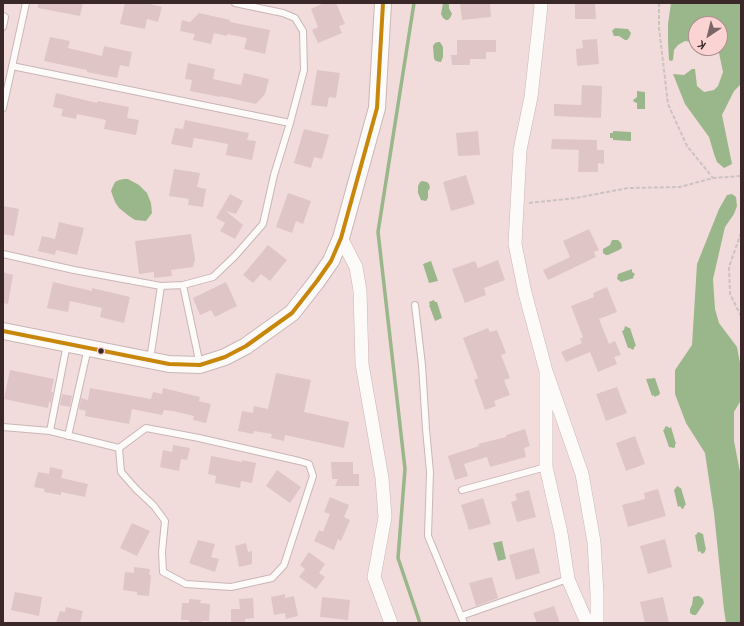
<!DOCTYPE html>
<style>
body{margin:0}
#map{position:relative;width:744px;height:626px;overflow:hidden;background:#f2dcdb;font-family:"Space Grotesk",sans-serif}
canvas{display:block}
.frame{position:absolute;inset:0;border:4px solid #3a2727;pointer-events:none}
.north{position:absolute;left:688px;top:16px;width:40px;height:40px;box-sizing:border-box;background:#fbd3d2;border:1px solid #ae8e8e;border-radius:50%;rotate:215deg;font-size:11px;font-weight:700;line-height:16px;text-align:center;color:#3a2727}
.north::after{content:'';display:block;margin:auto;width:14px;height:18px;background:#7a6666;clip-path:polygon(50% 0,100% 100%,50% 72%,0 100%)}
</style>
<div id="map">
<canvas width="744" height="626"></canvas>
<div class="frame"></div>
<div class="north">K</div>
</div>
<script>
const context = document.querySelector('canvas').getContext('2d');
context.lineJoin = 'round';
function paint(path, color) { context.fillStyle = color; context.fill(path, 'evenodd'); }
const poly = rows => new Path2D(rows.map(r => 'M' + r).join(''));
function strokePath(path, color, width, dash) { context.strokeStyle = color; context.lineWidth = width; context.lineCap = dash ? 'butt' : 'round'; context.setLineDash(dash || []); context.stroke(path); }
paint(poly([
 [443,3,448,3,449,5,449,8,452,14,450,18,448,20,446,20,443,18,441,14],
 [671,3,741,3,741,84,734,91,722,115,732,164,724,168,717,162,714,154,709,137,685,104,673,74,684,75,692,69,695,69,697,86,704,92,714,90,718,86,723,72,719,53,713,48,720,48,720,24,696,24,696,45,692,42,685,41,678,45,674,50,673,60,671,61,669,60,668,41,668,24],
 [615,28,628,29,631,33,629,38,627,40,625,40,619,36,614,36,612,31],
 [438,42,440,42,443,47,443,57,441,62,440,62,436,61,434,59,433,46,435,43],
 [637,91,645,92,645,109,637,109,637,103,634,102,633,100,637,97],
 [613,131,631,132,631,141,613,140,613,138,610,138,610,133,613,133],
 [124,179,128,179,139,185,147,193,151,203,152,213,146,221,135,220,129,216,119,208,115,202,111,191,113,186,115,182,119,180],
 [422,181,427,182,429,184,430,188,428,191,428,198,426,201,421,200,418,193,418,186,420,182],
 [732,194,736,197,737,206,734,214,725,227,713,279,715,309,719,323,737,347,741,368,741,400,734,412,734,441,740,472,741,481,741,623,726,623,724,610,714,513,705,453,686,423,675,394,675,370,692,345,697,264,719,209,727,195],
 [612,240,618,240,621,243,622,248,619,250,608,255,606,255,603,253,603,249,610,245],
 [431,261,438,281,429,283,423,264],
 [632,269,632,272,635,274,633,277,634,278,621,282,620,281,617,279,618,274],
 [434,300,435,302,437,302,442,318,435,321,429,305,430,305,429,302],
 [625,326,629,328,630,328,636,346,635,346,633,350,630,348,628,348,622,331,624,330],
 [655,378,660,393,659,395,654,397,654,395,652,396,646,379],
 [667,426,669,428,671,427,676,444,675,444,675,447,674,448,669,447,663,430,664,430,665,427],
 [677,486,679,487,680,488,681,488,686,505,685,505,683,509,682,509,680,506,678,507,674,490,675,489],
 [698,532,703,534,706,550,705,550,705,552,702,554,700,551,698,552,695,535,696,535],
 [502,541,506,559,498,561,493,543],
 [697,596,699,596,703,599,704,603,696,615,693,615,690,613,690,609,692,605,693,598,693,597]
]), '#9ab68b');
strokePath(poly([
 [414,3,378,232,405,469,398,558,420,623]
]), '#9ab68b', 3.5);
paint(poly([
 [38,3,83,3,80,16,38,8],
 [125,3,146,3,162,7,158,22,147,19,145,29,120,24],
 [324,3,336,3,345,24,339,26,342,33,318,43,312,30,318,27,311,9],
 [460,3,490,3,491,17,462,20],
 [575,3,595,3,596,19,575,19],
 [199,13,230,20,230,22,270,30,265,54,244,49,247,38,227,34,227,36,214,33,211,44,193,40,195,34,180,31,182,20,190,22],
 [50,37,70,41,68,48,102,56,104,46,132,52,129,67,120,65,117,78,87,72,87,70,44,61],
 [597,39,599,64,577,66,576,49,583,48,582,40],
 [457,40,496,40,496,52,486,52,486,59,470,59,470,65,452,65,451,55,457,55],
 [188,63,215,69,213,79,241,85,244,73,269,79,265,94,256,104,220,96,220,97,190,91,192,80,185,79],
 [317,70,340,73,336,98,329,97,327,107,311,105],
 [582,85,602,86,601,118,554,116,554,104,581,105],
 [56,93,97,103,98,101,129,107,127,118,139,120,136,135,104,129,106,120,77,114,76,119,61,116,63,109,53,107],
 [185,120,249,133,247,140,256,141,252,160,226,155,228,144,206,140,194,138,192,148,171,144,175,128,183,129],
 [304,129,329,135,322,159,314,157,311,168,294,163],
 [478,131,480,155,458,156,456,133],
 [552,139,597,140,597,150,604,150,604,164,598,163,598,172,578,172,579,150,551,149],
 [174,169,200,173,197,187,206,189,203,207,188,205,189,199,169,196],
 [466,175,475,204,451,211,443,182],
 [288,193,311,201,303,224,296,221,292,233,276,227],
 [230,194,243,201,236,214,226,211,243,225,235,239,220,231,225,223,216,218],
 [3,206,19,209,14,236,3,234],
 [59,222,84,228,77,255,56,250,55,255,38,251,42,236,55,239],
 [589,229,599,250,594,252,596,257,548,280,543,270,570,257,563,241],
 [191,234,195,259,193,267,171,270,172,276,154,278,154,272,139,274,135,241],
 [268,245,287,260,270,281,261,274,253,283,243,275],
 [498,260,505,280,484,288,486,295,465,303,452,269,475,261,478,268],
 [3,272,13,275,8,304,3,303],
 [53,282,92,291,92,288,130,297,124,323,100,317,102,308,70,301,68,312,47,308],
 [226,282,237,306,215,317,211,310,200,315,193,298],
 [607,287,617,312,599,319,609,344,615,341,621,355,614,357,617,364,598,372,590,352,566,362,561,352,582,343,580,339,583,337,571,306,594,297,593,293],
 [488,328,490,332,497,330,506,353,501,355,510,378,504,380,510,395,494,401,496,406,485,410,474,380,478,378,463,338],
 [10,370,54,379,51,392,53,392,51,403,49,402,48,408,4,399],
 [276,373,311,380,304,412,349,422,344,448,285,435,284,441,271,438,272,434,254,431,253,434,238,431,242,411,253,413,254,406,268,409],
 [617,387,627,413,606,421,596,394],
 [90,388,151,399,153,392,162,394,163,388,200,397,199,401,211,404,206,423,193,420,194,416,173,411,164,410,162,415,132,409,129,424,85,416,86,411,79,409,81,398,88,400],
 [62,394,72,396,70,407,60,405],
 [525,429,530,446,524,448,526,457,490,467,487,457,464,464,468,476,455,480,448,456,479,446,478,444,506,437,506,435],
 [635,436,645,464,626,471,616,443],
 [173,445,190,448,187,460,181,459,179,471,160,467,163,450,172,452],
 [211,456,242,462,242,460,256,463,252,483,241,481,240,488,215,483,216,476,208,474],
 [331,462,353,462,353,474,359,474,359,486,335,486,338,479,332,479],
 [50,467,63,470,61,478,88,484,85,497,61,492,61,495,44,492,45,489,34,487,38,472,49,474],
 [277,470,301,487,290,503,266,486],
 [658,489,666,516,628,527,622,505,645,499,644,493],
 [529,490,536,517,517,522,511,502,517,500,515,494],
 [330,497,349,505,344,517,350,520,341,541,338,539,334,550,314,541,319,530,323,532,330,514,324,512],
 [483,498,491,524,469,530,461,505],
 [132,523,150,531,137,556,120,548],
 [665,539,672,567,648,574,640,546],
 [198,540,215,544,211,557,219,559,215,572,189,563],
 [246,543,248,552,252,551,252,564,239,567,235,546],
 [534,548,540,573,516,580,509,555],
 [309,552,325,564,319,573,325,577,316,589,299,577,305,569,300,565],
 [134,567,150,569,149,575,151,575,149,596,137,595,137,592,123,590,125,572,134,573],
 [492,577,498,598,476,606,469,583],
 [15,592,42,597,39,616,11,610],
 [285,594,285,598,294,596,298,616,286,619,285,613,274,615,271,597],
 [322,597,350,600,348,620,320,617],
 [663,597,669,623,645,623,640,602],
 [253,598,254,618,245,619,245,623,231,623,231,609,240,609,239,599],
 [189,599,201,600,200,603,210,604,209,621,202,621,201,623,189,623,189,620,181,620,182,603,189,603],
 [554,606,560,623,537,623,533,613],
 [66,607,83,611,80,623,56,623,60,611,65,612]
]), '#dfc5c5');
const service = poly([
 [3,16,5,17,3,27],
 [12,66,290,123],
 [3,108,26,3],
 [3,254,74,270,161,286,183,285,213,277,235,256,263,224,274,175,290,123,304,70,303,31,295,18,283,13,235,3],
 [183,285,200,365],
 [415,305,422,365,426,429,430,472,428,536,464,623],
 [150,360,161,286],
 [3,427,50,431,119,448,146,428,199,438,299,461,309,464,313,476,284,565,272,578,231,587,186,584,163,572,162,552,165,521,154,506,136,489,121,472,119,448],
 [50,431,67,344],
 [68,436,88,348],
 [462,490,546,467],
 [461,616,568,579]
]);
const minor = poly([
 [540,3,541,6,531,97,520,150,515,244,525,293,546,371],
 [341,238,356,267,360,291,362,364,382,478,385,517,374,577,391,623],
 [587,623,568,579,561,533,546,467,546,371,582,474,594,542,597,594,597,623]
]);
const tertiary = poly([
 [3,331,169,364,200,365,225,357,246,346,292,313,317,281,331,261,341,238,377,108,383,3]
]);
strokePath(service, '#c8b6b5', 8);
strokePath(minor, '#c8b6b5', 14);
strokePath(tertiary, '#c8b6b5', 18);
strokePath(poly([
 [659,3,659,28,668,104,687,146,713,178],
 [529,203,576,198,628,188,680,187,713,178,741,176],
 [741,233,729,267,730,294,741,316]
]), '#cbc2c2', 2, [4, 2]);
strokePath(service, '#fdfafa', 6);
strokePath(minor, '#fdfafa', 13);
strokePath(tertiary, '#fdfafa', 16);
strokePath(poly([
 [3,331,169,364,200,365,225,357,246,346,292,313,317,281,331,261,341,238,377,108,383,3]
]), '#c8860a', 4);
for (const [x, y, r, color] of [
 [101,351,3.5,"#3a2727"]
]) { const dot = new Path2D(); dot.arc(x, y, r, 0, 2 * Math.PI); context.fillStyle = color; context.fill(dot); strokePath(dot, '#fbd3d2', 1.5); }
</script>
